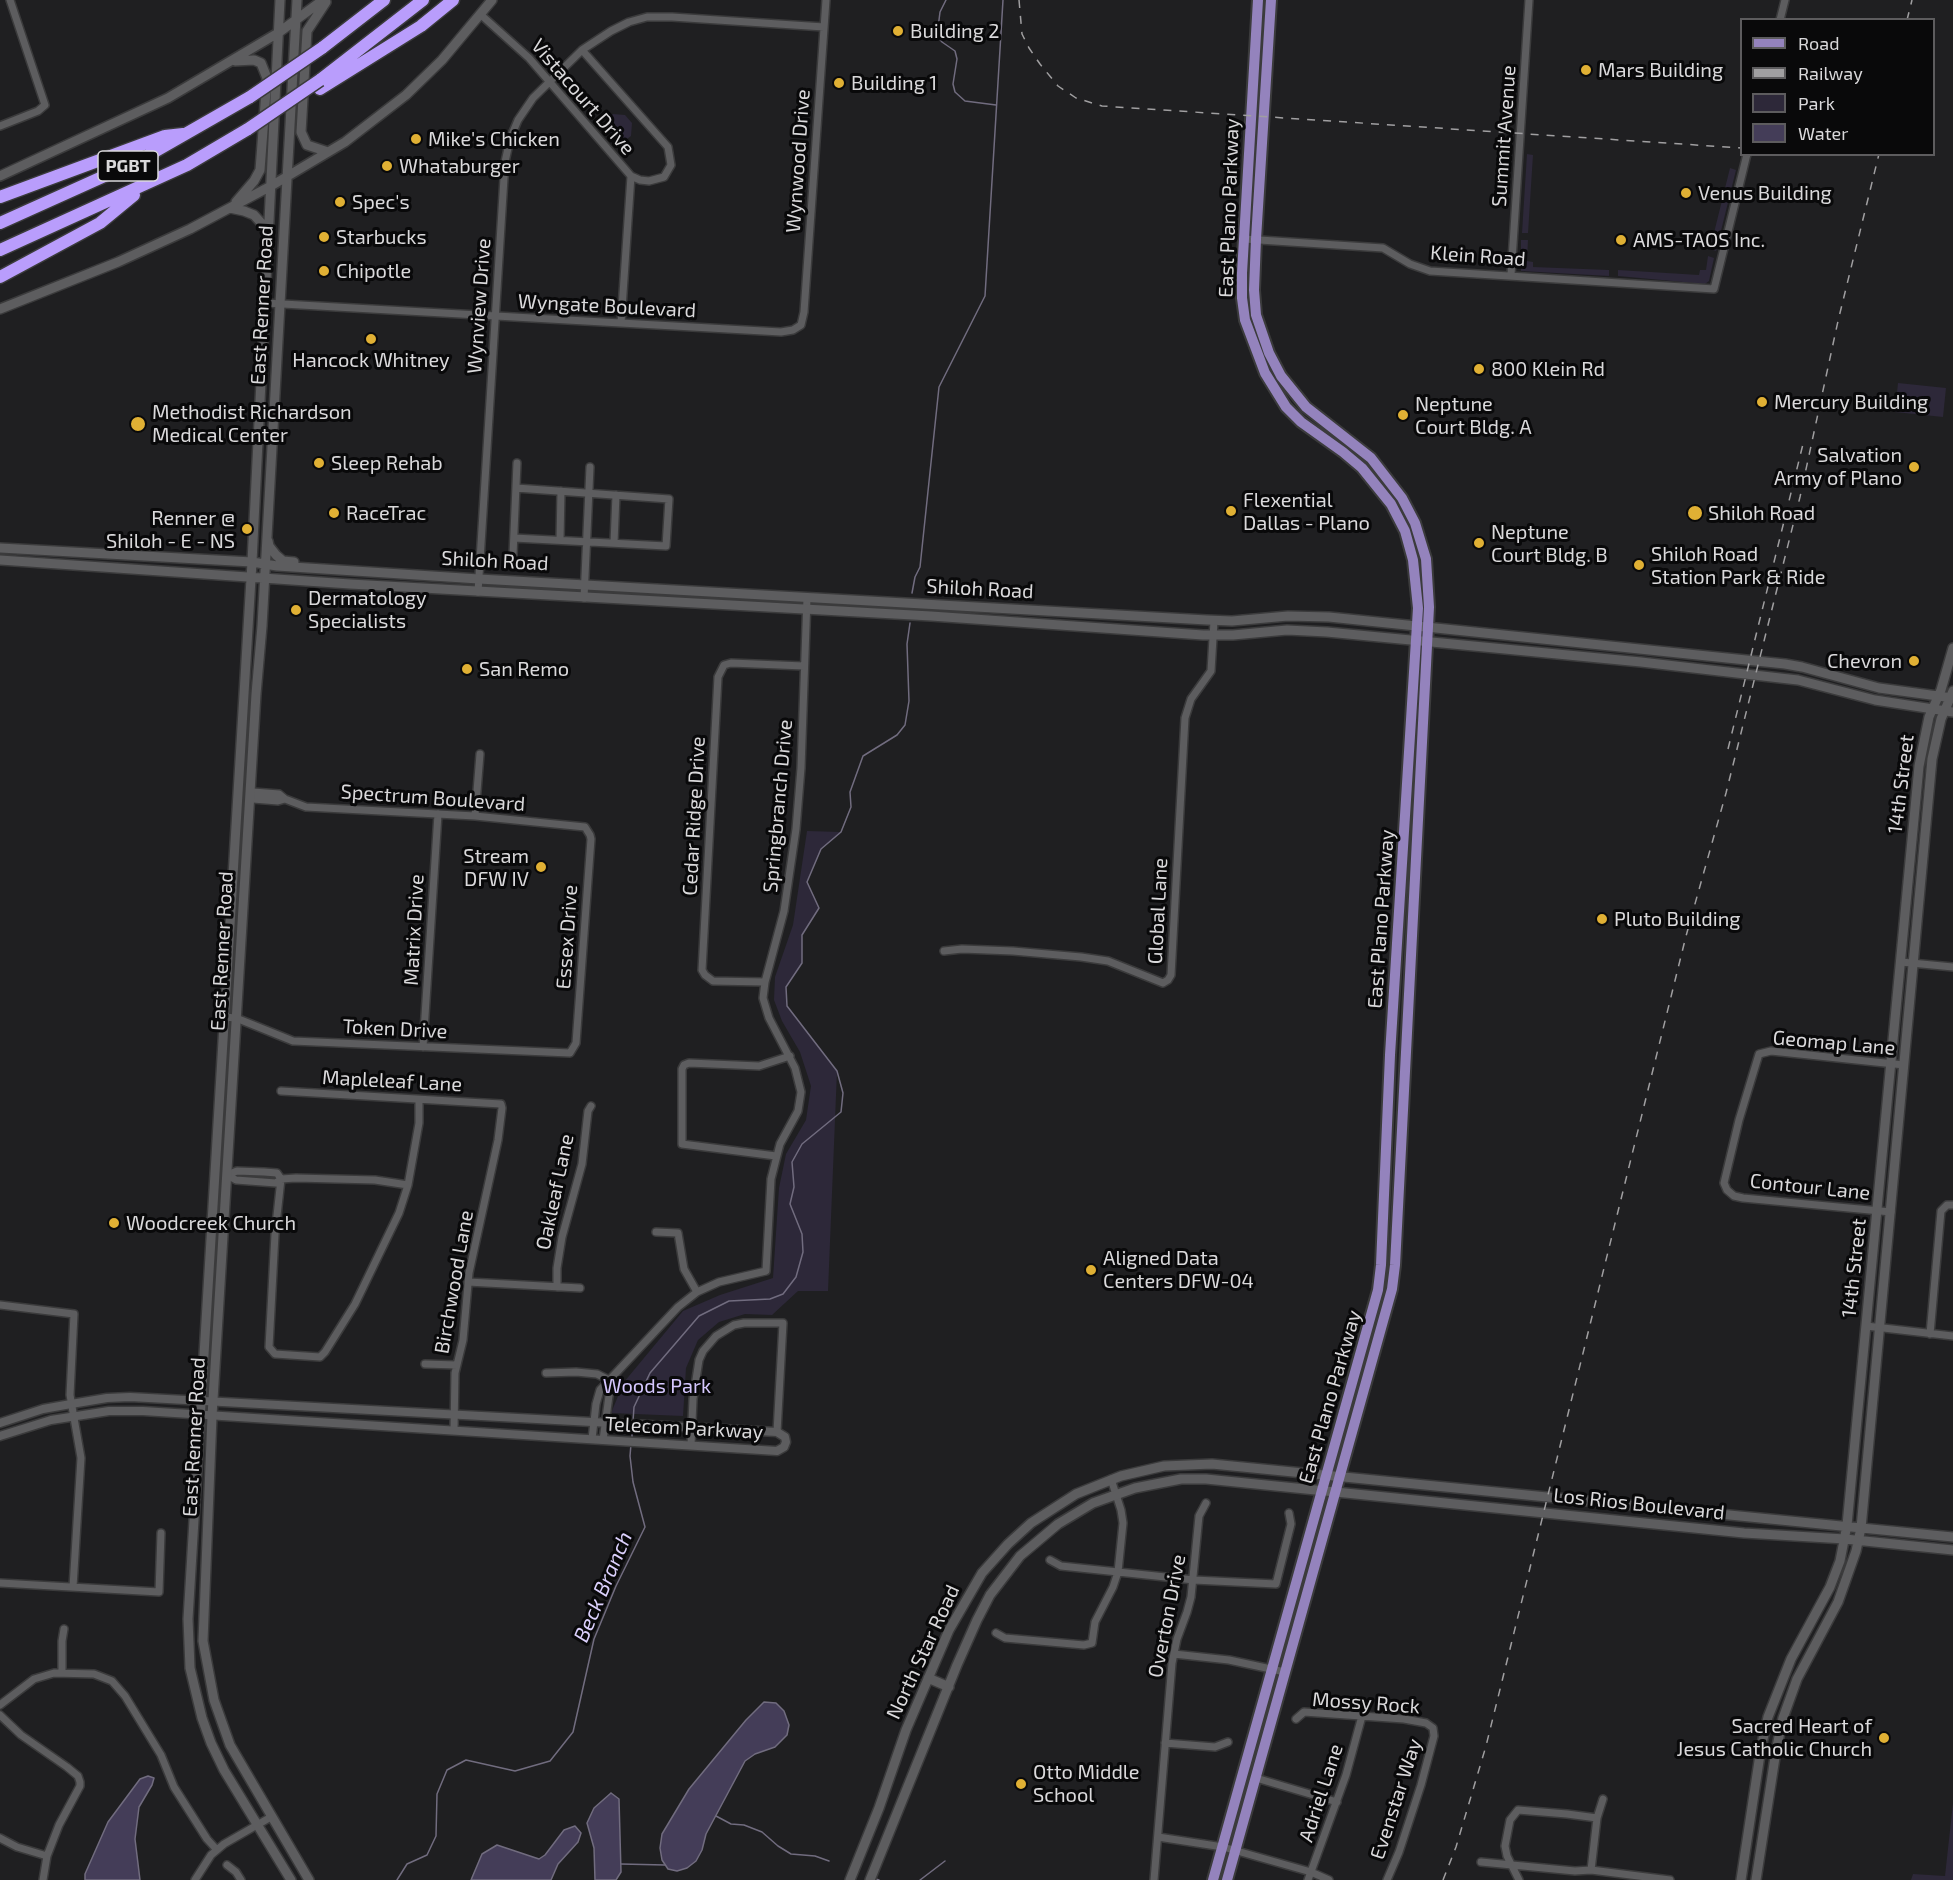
<!DOCTYPE html>
<style>
body{margin:0}
#map{position:relative;width:1953px;height:1880px;overflow:hidden;background:#1f1f21;font-family:"Exo 2",sans-serif}
canvas{display:block}
.legend{position:absolute;left:1740px;top:18px;width:195px;height:138px;box-sizing:border-box;background:#09090a;border:2px solid #5d5c5e;margin:0;padding:8px 10px;list-style:none;font-size:18px;color:#dad9db}
.legend li{display:flex;align-items:center;gap:12px;height:30px}
.legend b{width:30px;border:2px solid #5d5c5e}
</style>
<div id="map">
<canvas width="1953" height="1880"></canvas>
<ul class="legend">
<li><b style="height:8px;background:#9483bd"></b>Road</li>
<li><b style="height:8px;background:#a09fa1"></b>Railway</li>
<li><b style="height:16px;background:#2d2839"></b>Park</li>
<li><b style="height:16px;background:#443d58"></b>Water</li>
</ul>
</div>
<script>
const context = document.querySelector('canvas').getContext('2d');
context.lineJoin = 'round';
function paint(path, color) { context.fillStyle = color; context.fill(path, 'evenodd'); }
const poly = rows => new Path2D(rows.map(r => 'M' + r).join(''));
function strokePath(path, color, width, dash) { context.strokeStyle = color; context.lineWidth = width; context.lineCap = dash ? 'butt' : 'round'; context.setLineDash(dash || []); context.stroke(path); }
function drawText(font, color, halo, rows, align = 'center') {
  context.font = font + ' "Exo 2",sans-serif'; context.lineWidth = 6; context.setLineDash([]); context.textBaseline = 'middle'; context.strokeStyle = halo; context.fillStyle = color; for (const [text, x, y, turn = 0] of rows) {
    context.save(); context.translate(x, y); context.rotate((+turn || 0) * Math.PI / 180); context.textAlign = isNaN(turn) ? turn : align; if (halo) context.strokeText(text, 0, 0); context.fillText(text, 0, 0); context.restore();
  }
}
paint(poly([
 [613,114,625,115,632,123,631,136,627,139,615,138,608,130,609,118],
 [1527,154,1533,155,1528,233,1522,233],
 [1730,168,1736,170,1716,251,1710,249],
 [1521,240,1528,240,1527,261,1533,262,1533,267,1609,270,1609,276,1521,271],
 [1708,256,1714,258,1709,281,1705,284,1618,276,1618,270,1699,275,1700,270,1706,270],
 [1898,383,1946,388,1943,417,1895,412],
 [807,831,841,832,821,849,807,882,819,908,802,935,802,963,786,987,787,1006,837,1071,828,1291,798,1291,772,1315,745,1314,719,1322,698,1340,686,1368,683,1416,611,1413,624,1382,683,1311,720,1295,773,1278,779,1188,786,1154,806,1120,811,1086,800,1052,782,1021,774,1000,775,977,793,925],
 [1953,1803,1953,1880,1911,1880,1913,1874,1945,1876]
]), '#2d2839');
const water = poly([
 [764,1702,776,1703,784,1711,789,1725,787,1735,775,1747,755,1754,745,1761,706,1834,702,1850,696,1861,687,1868,677,1871,668,1869,662,1860,660,1848,662,1834,689,1789,746,1720,764,1702],
 [148,1776,154,1778,152,1785,139,1807,135,1839,140,1880,85,1880,85,1874,108,1822,140,1779,148,1776],
 [611,1793,619,1799,621,1872,616,1880,595,1880,594,1848,587,1823,594,1808,611,1793],
 [575,1826,581,1833,578,1842,558,1864,551,1880,471,1880,482,1854,497,1845,539,1859,545,1855,564,1830,575,1826]
]);
paint(water, '#443d58');
strokePath(water, '#716c7f', 1.5);
strokePath(poly([
 [946,0,940,12,937,36,942,42,955,51,957,59,953,84,955,92,965,101,996,105],
 [912,593,915,577,920,567,939,387,985,296,1003,0],
 [633,1421,634,1407,650,1373,699,1316,729,1301,770,1299,783,1294,796,1277,803,1252,802,1234,790,1204,794,1187,792,1162,802,1144,841,1112,843,1093,837,1071,787,1006,786,987,802,963,802,935,819,908,807,882,821,849,841,832,851,807,850,792,863,756,897,735,905,725,909,701,907,644,910,623],
 [632,1439,632,1429],
 [716,1816,731,1824,744,1825,762,1832,778,1846,791,1854,815,1856,829,1861],
 [621,1864,665,1865],
 [876,1879,879,1880],
 [397,1880,407,1864,427,1855,436,1836,437,1794,447,1770,466,1760,515,1771,550,1761,573,1732,594,1639,616,1586,645,1527,633,1482,630,1456,631,1444],
 [920,1880,945,1861]
]), '#716c7f', 1.5);
const minor = poly([
 [480,14,529,58,631,176,621,323],
 [1780,20,1785,0],
 [582,50,668,147,671,165,664,177,649,181,640,180,631,176],
 [0,126,38,111,45,105,10,0],
 [1244,239,1383,248,1410,264,1430,271,1714,289,1747,154],
 [1511,275,1529,0],
 [265,303,781,332,793,330,801,325,804,312,826,0],
 [514,538,666,546,669,499,516,488],
 [560,540,561,491],
 [614,543,616,495],
 [513,555,517,463],
 [478,592,505,162,510,139,518,120,533,98,582,50,611,31,629,22,647,17,672,17,824,27],
 [584,598,590,467],
 [250,795,253,799,278,801,285,799],
 [475,816,480,754],
 [944,951,962,949,1013,951,1081,957,1108,961,1163,983,1168,980,1171,975,1185,718,1191,699,1211,671,1214,621],
 [1901,962,1953,967],
 [765,982,713,981,705,975,702,970,718,677,724,665,731,663,804,666],
 [224,1017,236,1018,293,1041,570,1053,576,1043,591,839,590,835,585,827,475,816,306,807,285,799,279,794,253,792,250,795],
 [423,1047,438,814],
 [281,1091,501,1104,502,1108,498,1140,469,1273,463,1340,455,1373,454,1430],
 [776,1156,682,1144,682,1069,684,1065,689,1063,759,1066,790,1056],
 [227,1175,236,1180,276,1183,281,1179,296,1178,375,1180,408,1185],
 [227,1175,237,1171,264,1172,277,1173,281,1179],
 [281,1179,275,1234,269,1347,275,1354,320,1357,325,1352,355,1304,399,1213,408,1185,419,1123,419,1100],
 [1891,1212,1743,1198,1734,1196,1727,1190,1724,1183,1739,1120,1759,1054,1771,1051,1904,1065],
 [656,1232,678,1233,684,1269,697,1292],
 [468,1282,580,1288],
 [557,1287,557,1268,562,1237,582,1164,588,1111,591,1106],
 [0,1305,74,1314,70,1395,81,1458,73,1587],
 [1866,1326,1953,1336],
 [1930,1334,1941,1211,1947,1205,1953,1205],
 [425,1364,457,1365],
 [546,1373,576,1372,597,1374,611,1381],
 [592,1439,596,1404,600,1390,678,1307,697,1292,719,1282,766,1271,771,1179,780,1144,798,1111,801,1092,795,1068,769,1018,763,998,765,982,784,911,796,829,801,768,807,598],
 [603,1440,611,1381],
 [691,1445,693,1399,699,1360,703,1351,716,1336,734,1325,744,1323,783,1323,777,1432],
 [1050,1560,1061,1566,1194,1580,1276,1584,1291,1524,1289,1513],
 [0,1583,159,1592,161,1533],
 [996,1633,1005,1638,1084,1645,1092,1643,1095,1622,1113,1587,1118,1572,1123,1523,1121,1510,1111,1479],
 [1174,1654,1229,1660,1285,1672],
 [62,1672,62,1641,64,1629],
 [0,1705,34,1679,54,1673,94,1674,112,1681,125,1696,161,1755,174,1787,207,1839,217,1850],
 [0,1715,21,1735,67,1767,78,1776,80,1782,80,1786,59,1825,47,1856,43,1880],
 [1296,1719,1304,1712,1404,1719,1426,1723,1433,1728,1434,1736,1421,1785,1399,1852,1387,1880],
 [1165,1743,1215,1747,1228,1742],
 [1256,1778,1337,1802],
 [1158,1837,1223,1847,1311,1872,1329,1880],
 [0,1838,17,1847,47,1856],
 [1481,1862,1575,1871,1591,1870,1670,1880],
 [227,1865,236,1872,241,1880],
 [1591,1870,1597,1818,1603,1799],
 [195,1880,211,1855,224,1844,271,1817],
 [1154,1880,1172,1663,1177,1639,1187,1612,1191,1597,1199,1516,1206,1503],
 [1308,1880,1346,1775,1362,1716],
 [1519,1880,1507,1856,1505,1846,1510,1820,1518,1810,1567,1814,1597,1818]
]);
const tertiary = poly([
 [0,1423,43,1409,71,1404,107,1398,130,1397,777,1432,785,1437,786,1442,784,1447,777,1451,143,1411,109,1411,51,1420,0,1436]
]);
const secondary = poly([
 [280,0,252,562,188,1619,190,1668,202,1718,211,1743,224,1770,291,1880],
 [297,0,262,626,256,694,212,1416,203,1641,214,1700,230,1745,309,1880],
 [326,2,307,31,301,132,307,145,328,152],
 [235,61,254,60,261,63,267,78,260,170,254,181,236,202],
 [0,176,168,98,278,33,323,0],
 [230,208,244,211,254,215,264,226,267,234],
 [0,309,118,262,190,229,271,186,345,142,406,95,442,60,492,0],
 [268,541,269,546,276,555,283,561,294,562],
 [0,548,252,562,277,566,479,579,1207,620,1232,621,1288,616,1329,617,1785,664,1802,667,1879,688,1953,698],
 [0,560,350,584,931,616,1203,635,1233,635,1287,630,1327,632,1641,662,1780,678,1798,680,1875,700,1953,712],
 [928,1678,949,1687],
 [850,1880,879,1808,906,1730,949,1630,982,1573,1008,1544,1031,1523,1076,1494,1121,1476,1164,1466,1212,1464,1953,1537],
 [870,1880,957,1665,977,1620,990,1595,1020,1556,1058,1524,1093,1503,1135,1488,1181,1479,1206,1479,1744,1533,1845,1539,1953,1550],
 [1741,1880,1761,1748,1768,1717,1791,1659,1830,1587,1840,1561,1847,1525,1919,766,1929,717,1941,690,1953,648],
 [1756,1880,1776,1751,1783,1718,1797,1679,1838,1602,1856,1551,1861,1528,1932,759,1941,719,1953,691]
]);
const primary = poly([
 [1213,1880,1378,1290,1381,1265,1390,1055,1418,608,1413,560,1405,531,1391,504,1362,468,1343,452,1301,422,1286,407,1265,373,1245,320,1242,298,1242,273,1258,0],
 [1227,1880,1392,1289,1395,1265,1429,607,1426,559,1415,523,1402,498,1371,458,1306,407,1281,376,1269,353,1256,315,1254,290,1256,239,1271,0]
]);
const motorway = poly([
 [322,48,384,0],
 [320,80,423,0],
 [320,89,421,26,453,0],
 [0,197,165,136,183,134],
 [0,223,140,160,250,97],
 [0,250,187,165,248,129],
 [0,277,100,223,134,195]
]);
strokePath(minor, '#3b3b3c', 10);
strokePath(tertiary, '#3b3b3c', 11);
strokePath(secondary, '#3b3b3c', 12);
strokePath(primary, '#3b3b3c', 14);
strokePath(motorway, '#3b3b3c', 15);
strokePath(minor, '#5d5d5f', 7);
strokePath(tertiary, '#5d5d5f', 8);
strokePath(secondary, '#5d5d5f', 9);
strokePath(primary, '#9483bd', 10);
strokePath(motorway, '#b99dfc', 12);
strokePath(poly([
 [1019,0,1022,34,1029,48,1040,64,1058,86,1076,98,1102,106,1742,148],
 [1907,20,1912,0],
 [1728,749,1804,440],
 [1443,1880,1456,1847,1486,1746,1686,936,1726,793,1800,497,1838,321,1879,154]
]), '#a09fa1', 1.5, [8, 8]);
const motorwayBridge = poly([
 [250,97,322,48],
 [248,129,320,80]
]);
strokePath(motorwayBridge, '#3b3b3c', 15, []);
strokePath(motorwayBridge, '#b99dfc', 12);
for (const [x, y, r, color] of [
 [898,31,6,"#e0b034"],
 [1586,70,6,"#e0b034"],
 [839,83,6,"#e0b034"],
 [416,139,6,"#e0b034"],
 [387,166,6,"#e0b034"],
 [1686,193,6,"#e0b034"],
 [340,202,6,"#e0b034"],
 [324,237,6,"#e0b034"],
 [1621,240,6,"#e0b034"],
 [324,271,6,"#e0b034"],
 [371,339,6,"#e0b034"],
 [1479,369,6,"#e0b034"],
 [1762,402,6,"#e0b034"],
 [1403,415,6,"#e0b034"],
 [138,424,8,"#e0b034"],
 [319,463,6,"#e0b034"],
 [1914,467,6,"#e0b034"],
 [1231,511,6,"#e0b034"],
 [334,513,6,"#e0b034"],
 [1695,513,8,"#e0b034"],
 [247,529,6,"#e0b034"],
 [1479,543,6,"#e0b034"],
 [1639,565,6,"#e0b034"],
 [296,610,6,"#e0b034"],
 [1914,661,6,"#e0b034"],
 [467,669,6,"#e0b034"],
 [541,867,6,"#e0b034"],
 [1602,919,6,"#e0b034"],
 [114,1223,6,"#e0b034"],
 [1091,1270,6,"#e0b034"],
 [1884,1738,6,"#e0b034"],
 [1021,1784,6,"#e0b034"]
]) { const dot = new Path2D(); dot.arc(x, y, r, 0, 2 * Math.PI); context.fillStyle = color; context.fill(dot); strokePath(dot, '#09090a', 2); }
for (const [x, y, w] of [
 [128,166,60]
]) { const box = new Path2D(); box.roundRect(x - w / 2, y - 15, w, 30, 4.5); context.fillStyle = '#09090a'; context.fill(box); strokePath(box, '#dad9db', 1.5); }
drawText('bold 18px', '#dad9db', null, [
 ["PGBT",128,166]
]);
drawText('20px', '#dad9db', '#09090a', [
 ["Building 2",910,31],
 ["Mars Building",1598,70],
 ["Building 1",851,83],
 ["Mike's Chicken",428,139],
 ["Whataburger",399,166],
 ["Venus Building",1698,193],
 ["Spec's",352,202],
 ["Starbucks",336,237],
 ["AMS-TAOS Inc.",1633,240],
 ["Chipotle",336,271],
 ["Hancock Whitney",371,360,"center"],
 ["800 Klein Rd",1491,369],
 ["Mercury Building",1774,402],
 ["Neptune",1415,404],
 ["Court Bldg. A",1415,427],
 ["Methodist Richardson",152,412],
 ["Medical Center",152,435],
 ["Salvation",1902,455,"right"],
 ["Army of Plano",1902,478,"right"],
 ["Sleep Rehab",331,463],
 ["Flexential",1243,500],
 ["Dallas - Plano",1243,523],
 ["RaceTrac",346,513],
 ["Shiloh Road",1708,513],
 ["Renner @",235,518,"right"],
 ["Shiloh - E - NS",235,541,"right"],
 ["Neptune",1491,532],
 ["Court Bldg. B",1491,555],
 ["Shiloh Road",1651,554],
 ["Station Park & Ride",1651,577],
 ["Dermatology",308,598],
 ["Specialists",308,621],
 ["Chevron",1902,661,"right"],
 ["San Remo",479,669],
 ["Stream",529,856,"right"],
 ["DFW IV",529,879,"right"],
 ["Pluto Building",1614,919],
 ["Woodcreek Church",126,1223],
 ["Aligned Data",1103,1258],
 ["Centers DFW-04",1103,1281],
 ["Sacred Heart of",1872,1726,"right"],
 ["Jesus Catholic Church",1872,1749,"right"],
 ["Otto Middle",1033,1772],
 ["School",1033,1795]
], 'left');
drawText('20px', '#dad9db', '#09090a', [
 ["Vistacourt Drive",583,97,49],
 ["Summit Avenue",1504,136,-86],
 ["Wynwood Drive",798,161,-86],
 ["East Plano Parkway",1229,208,-88],
 ["Klein Road",1478,256,4],
 ["East Renner Road",262,305,-87],
 ["Wynview Drive",479,306,-86],
 ["Wyngate Boulevard",607,306,3],
 ["Shiloh Road",495,561,3],
 ["Shiloh Road",980,589,3],
 ["14th Street",1901,784,-83],
 ["Spectrum Boulevard",433,798,4],
 ["Springbranch Drive",778,806,-85],
 ["Cedar Ridge Drive",694,816,-87],
 ["Global Lane",1158,911,-87],
 ["East Plano Parkway",1381,919,-86],
 ["Matrix Drive",414,930,-87],
 ["Essex Drive",567,937,-86],
 ["East Renner Road",222,951,-87],
 ["Token Drive",395,1029,3],
 ["Geomap Lane",1834,1043,5],
 ["Mapleleaf Lane",392,1081,3],
 ["Contour Lane",1810,1187,6],
 ["Oakleaf Lane",555,1192,-78],
 ["14th Street",1854,1268,-84],
 ["Birchwood Lane",454,1282,-80],
 ["East Plano Parkway",1330,1397,-74],
 ["Telecom Parkway",684,1428,3],
 ["East Renner Road",194,1437,-87],
 ["Los Rios Boulevard",1639,1504,6],
 ["Overton Drive",1167,1616,-79],
 ["North Star Road",923,1652,-65],
 ["Mossy Rock",1366,1703,4],
 ["Adriel Lane",1321,1793,-72],
 ["Evenstar Way",1396,1799,-72]
]);
drawText('20px', '#d5c7fe', '#09090a', [
 ["Woods Park",657,1386]
]);
drawText('italic 21px', '#dbd0fc', '#09090a', [
 ["Beck Branch",603,1587,-67]
]);
</script>
